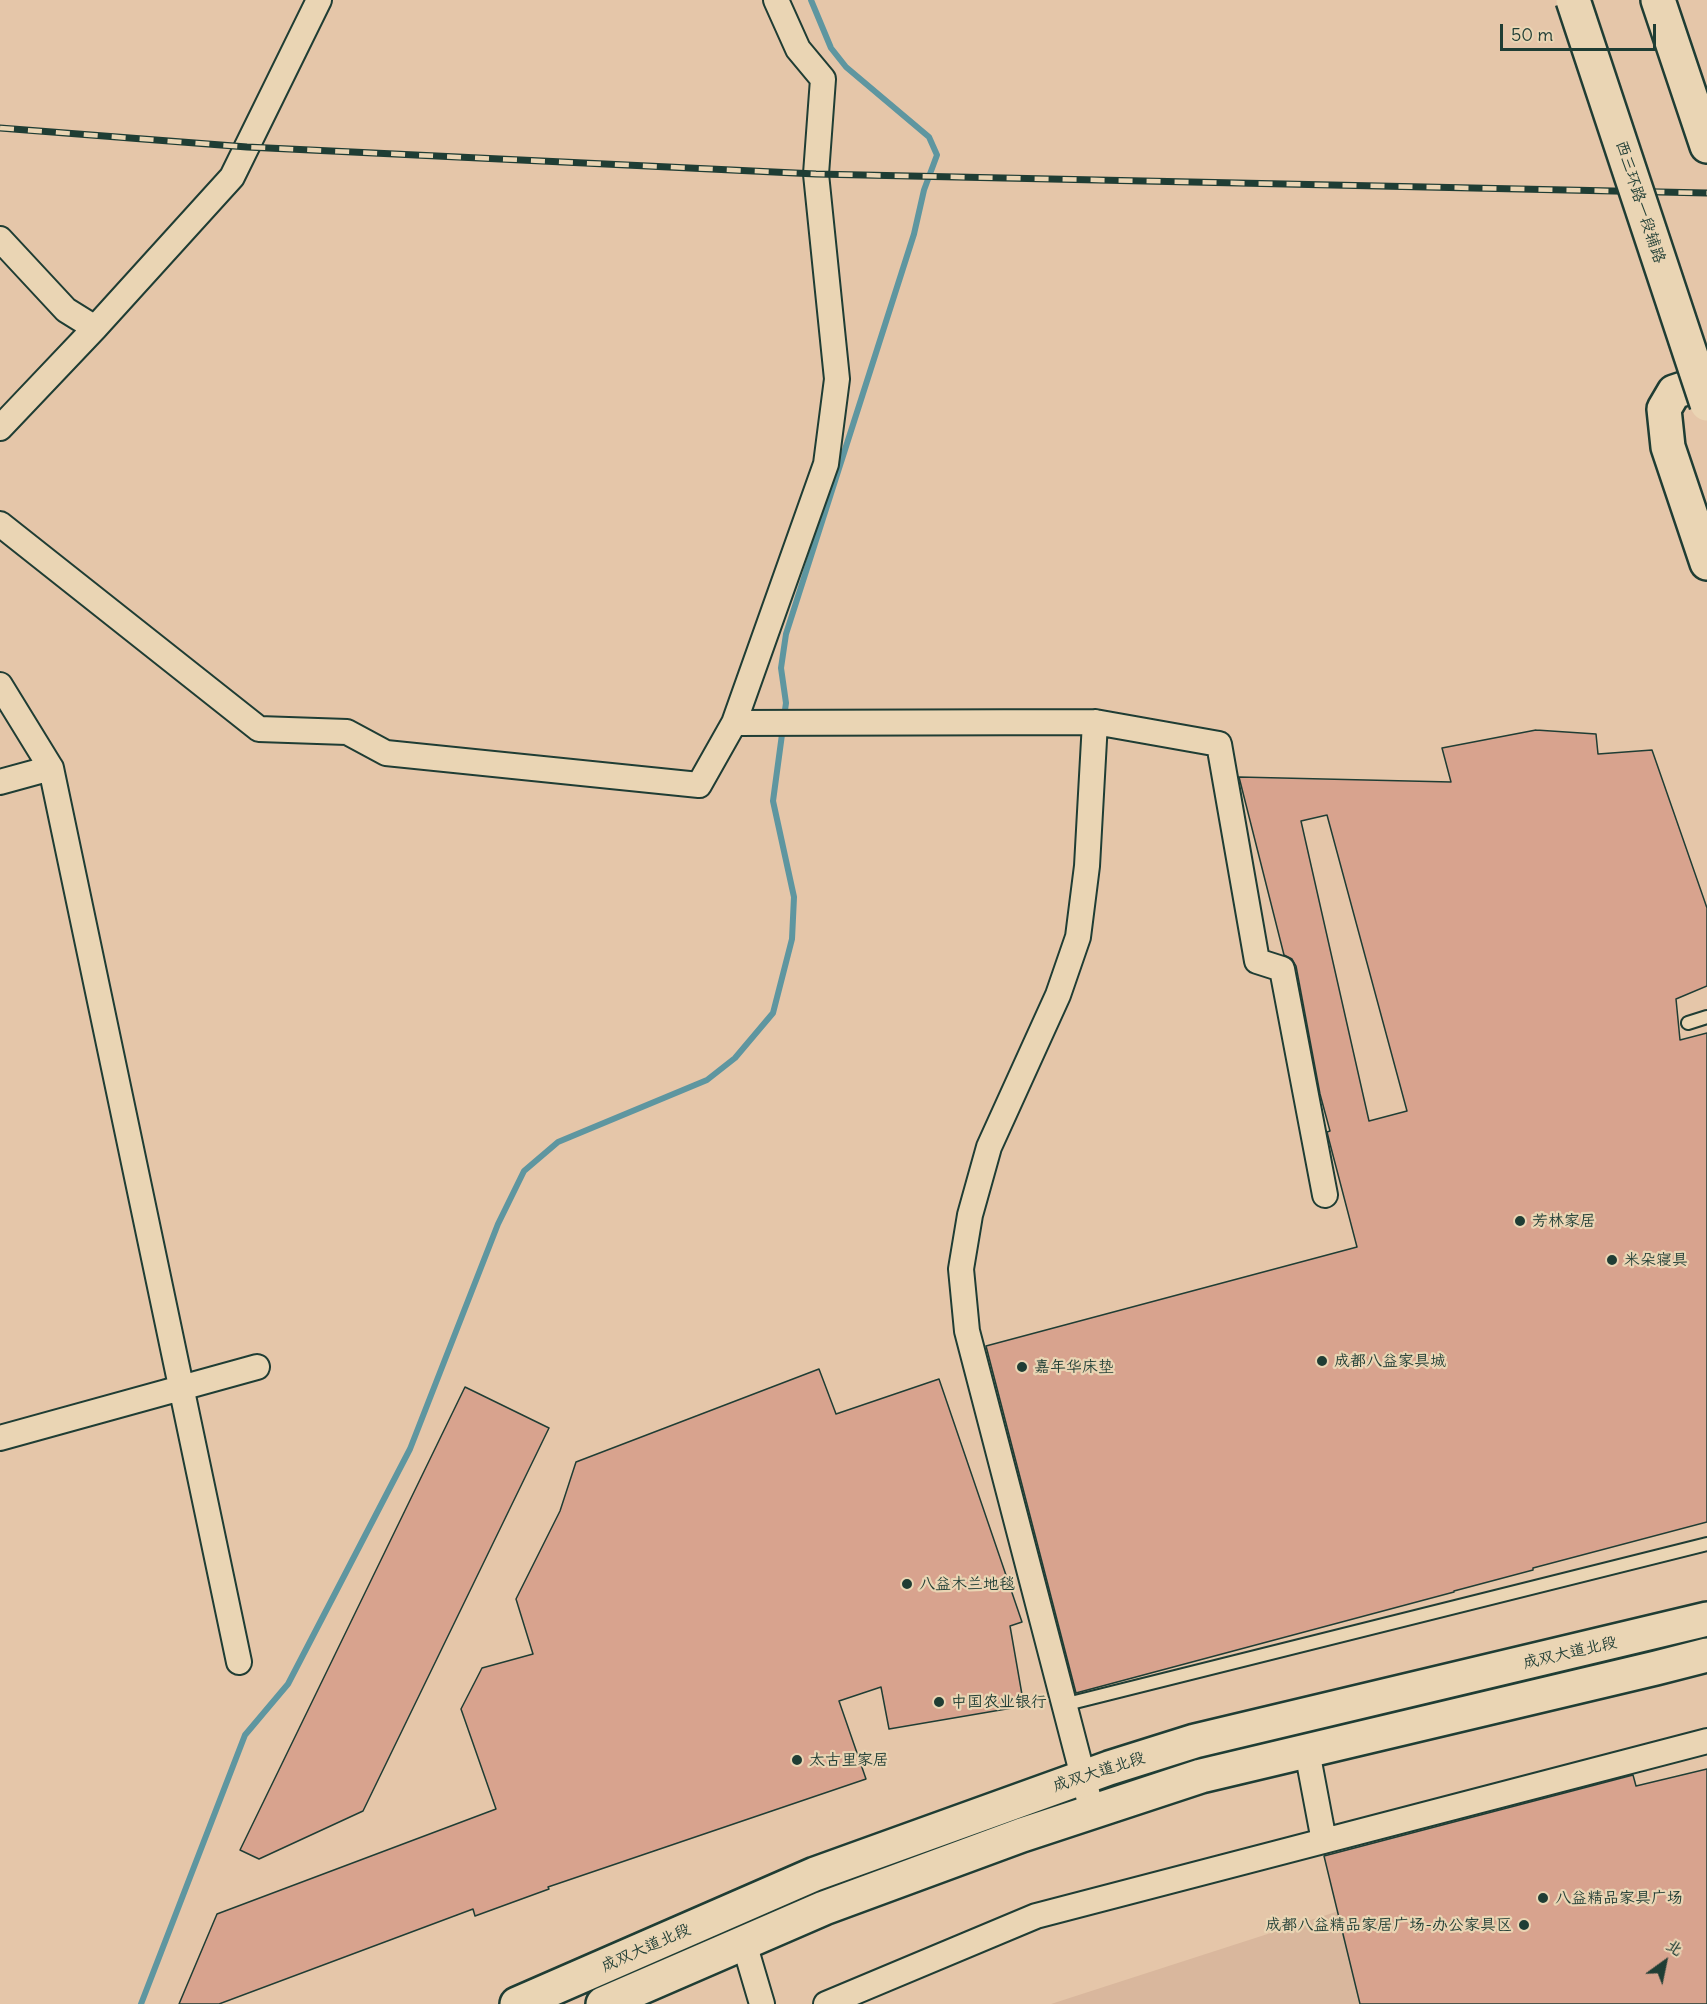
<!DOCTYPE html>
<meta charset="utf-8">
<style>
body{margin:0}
#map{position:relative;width:1707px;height:2004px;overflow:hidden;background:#e5c6a9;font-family:Delius,"LXGW WenKai TC",sans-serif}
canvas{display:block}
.north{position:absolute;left:1635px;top:1932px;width:60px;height:60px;-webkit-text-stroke:4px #ead5b4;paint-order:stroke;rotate:33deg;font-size:16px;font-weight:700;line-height:24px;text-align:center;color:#1f3d34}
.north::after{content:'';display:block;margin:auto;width:21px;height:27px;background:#1f3d34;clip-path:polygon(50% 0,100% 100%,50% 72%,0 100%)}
.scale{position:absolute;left:1500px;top:24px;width:156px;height:27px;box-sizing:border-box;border:3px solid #1f3d34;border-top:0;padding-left:8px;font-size:18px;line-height:21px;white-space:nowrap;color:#1f3d34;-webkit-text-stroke:4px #ead5b4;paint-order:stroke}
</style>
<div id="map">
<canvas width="1707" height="2004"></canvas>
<div class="north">北</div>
<div class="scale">50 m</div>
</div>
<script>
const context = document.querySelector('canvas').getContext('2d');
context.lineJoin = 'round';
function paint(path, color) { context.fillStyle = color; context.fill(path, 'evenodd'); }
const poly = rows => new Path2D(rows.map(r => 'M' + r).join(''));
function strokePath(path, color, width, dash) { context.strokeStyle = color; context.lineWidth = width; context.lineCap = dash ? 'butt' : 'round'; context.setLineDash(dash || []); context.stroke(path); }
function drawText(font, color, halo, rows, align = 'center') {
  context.font = font + ' Delius,"LXGW WenKai TC",sans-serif'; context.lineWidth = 4.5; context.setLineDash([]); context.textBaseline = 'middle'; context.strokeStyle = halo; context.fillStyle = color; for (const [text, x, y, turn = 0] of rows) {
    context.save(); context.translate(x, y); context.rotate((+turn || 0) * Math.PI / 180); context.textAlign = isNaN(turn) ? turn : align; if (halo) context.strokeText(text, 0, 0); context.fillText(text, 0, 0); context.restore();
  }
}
paint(poly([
 [1707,1792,1707,2004,1051,2004]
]), '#d9b79d');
strokePath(poly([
 [784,717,786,703,781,668,786,634,914,234,924,190,937,155,929,137,846,67,831,48,811,0],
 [141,2004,245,1735,288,1684,410,1449,498,1224,524,1171,558,1142,707,1080,735,1058,773,1013,792,939,794,897,773,801,783,727]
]), '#5e96a0', 6);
const building = poly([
 [1536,730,1596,734,1598,754,1652,750,1707,908,1707,986,1676,999,1680,1040,1707,1033,1707,1522,1533,1568,1533,1570,1454,1591,1454,1592,1076,1693,986,1346,1357,1247,1329,1140,1327,1132,1330,1131,1320,1094,1296,966,1292,959,1284,955,1239,777,1451,782,1442,748,1536,730],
 [1327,815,1407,1111,1369,1121,1301,821,1327,815],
 [819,1369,836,1414,939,1379,1022,1622,1010,1626,1024,1706,889,1729,881,1687,839,1701,866,1779,548,1887,549,1889,475,1916,473,1909,219,2004,179,2004,217,1914,496,1809,461,1709,482,1668,533,1654,516,1599,560,1511,576,1462,819,1369],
 [465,1387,549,1428,363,1811,259,1859,240,1850,465,1387],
 [1707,1769,1707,2004,1360,2004,1324,1856,1633,1775,1636,1786,1707,1769]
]);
paint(building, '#d8a38e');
strokePath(building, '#1f3d34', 1.5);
const lane = poly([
 [1688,1023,1707,1017],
 [1063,1705,1707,1544]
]);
const street = poly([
 [0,239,66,310,95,328],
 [0,428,95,328,232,177,319,0],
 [0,524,259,729,347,732,386,753,699,785,734,723,826,464,837,379,816,174,823,79,798,49,776,0],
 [0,685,51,768,239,1662],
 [734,723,1095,722,1219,744,1257,961,1282,969,1325,1195],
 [0,782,51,768],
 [0,1438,257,1367],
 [1307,1751,1324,1841],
 [1092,1811,967,1331,961,1269,970,1215,989,1147,1058,995,1078,937,1087,866,1095,722],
 [744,1943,762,2004],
 [826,2004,1036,1916,1707,1741]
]);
const secondary = poly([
 [1707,381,1674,392,1664,409,1668,447,1707,563]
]);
const primary = poly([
 [517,2004,815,1874,1109,1768,1195,1741,1707,1619],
 [603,2004,824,1908,1022,1835,1201,1776,1656,1668,1707,1655]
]);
const highway = poly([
 [1658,0,1707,146]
]);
strokePath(lane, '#1f3d34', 16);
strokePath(street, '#1f3d34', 28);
strokePath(secondary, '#1f3d34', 38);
strokePath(primary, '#1f3d34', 38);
strokePath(highway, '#1f3d34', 38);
strokePath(lane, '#ead5b4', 12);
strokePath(street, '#ead5b4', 24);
strokePath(secondary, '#ead5b4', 33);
strokePath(primary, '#ead5b4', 33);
strokePath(highway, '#ead5b4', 33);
const rail = poly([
 [0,128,247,147,816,174,1707,193]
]);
strokePath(rail, '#1f3d34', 7);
strokePath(rail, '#ead5b4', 4.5, [14]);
const secondaryBridge = poly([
 [1573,0,1707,404]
]);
strokePath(secondaryBridge, '#1f3d34', 38, []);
strokePath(secondaryBridge, '#ead5b4', 33);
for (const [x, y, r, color] of [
 [1520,1221,6,"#1f3d34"],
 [1612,1260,6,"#1f3d34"],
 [1322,1361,6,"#1f3d34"],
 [1022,1367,6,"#1f3d34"],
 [907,1584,6,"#1f3d34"],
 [939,1702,6,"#1f3d34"],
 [797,1760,6,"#1f3d34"],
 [1543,1898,6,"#1f3d34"],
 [1524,1925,6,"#1f3d34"]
]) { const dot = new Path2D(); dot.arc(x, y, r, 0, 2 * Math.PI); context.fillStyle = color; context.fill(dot); strokePath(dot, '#ead5b4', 2); }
drawText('16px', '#1f3d34', '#ead5b4', [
 ["西三环路一段辅路",1640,202,72],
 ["成双大道北段",1570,1653,-13],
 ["成双大道北段",1099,1772,-18],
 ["成双大道北段",646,1948,-24]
]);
drawText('16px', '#1f3d34', '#ead5b4', [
 ["芳林家居",1532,1221],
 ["米朵寝具",1624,1260],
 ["成都八益家具城",1334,1361],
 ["嘉年华床垫",1034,1367],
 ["八益木兰地毯",919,1584],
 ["中国农业银行",951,1702],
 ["太古里家居",809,1760],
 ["八益精品家具广场",1555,1898],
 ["成都八益精品家居广场-办公家具区",1512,1925,"right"]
], 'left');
</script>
